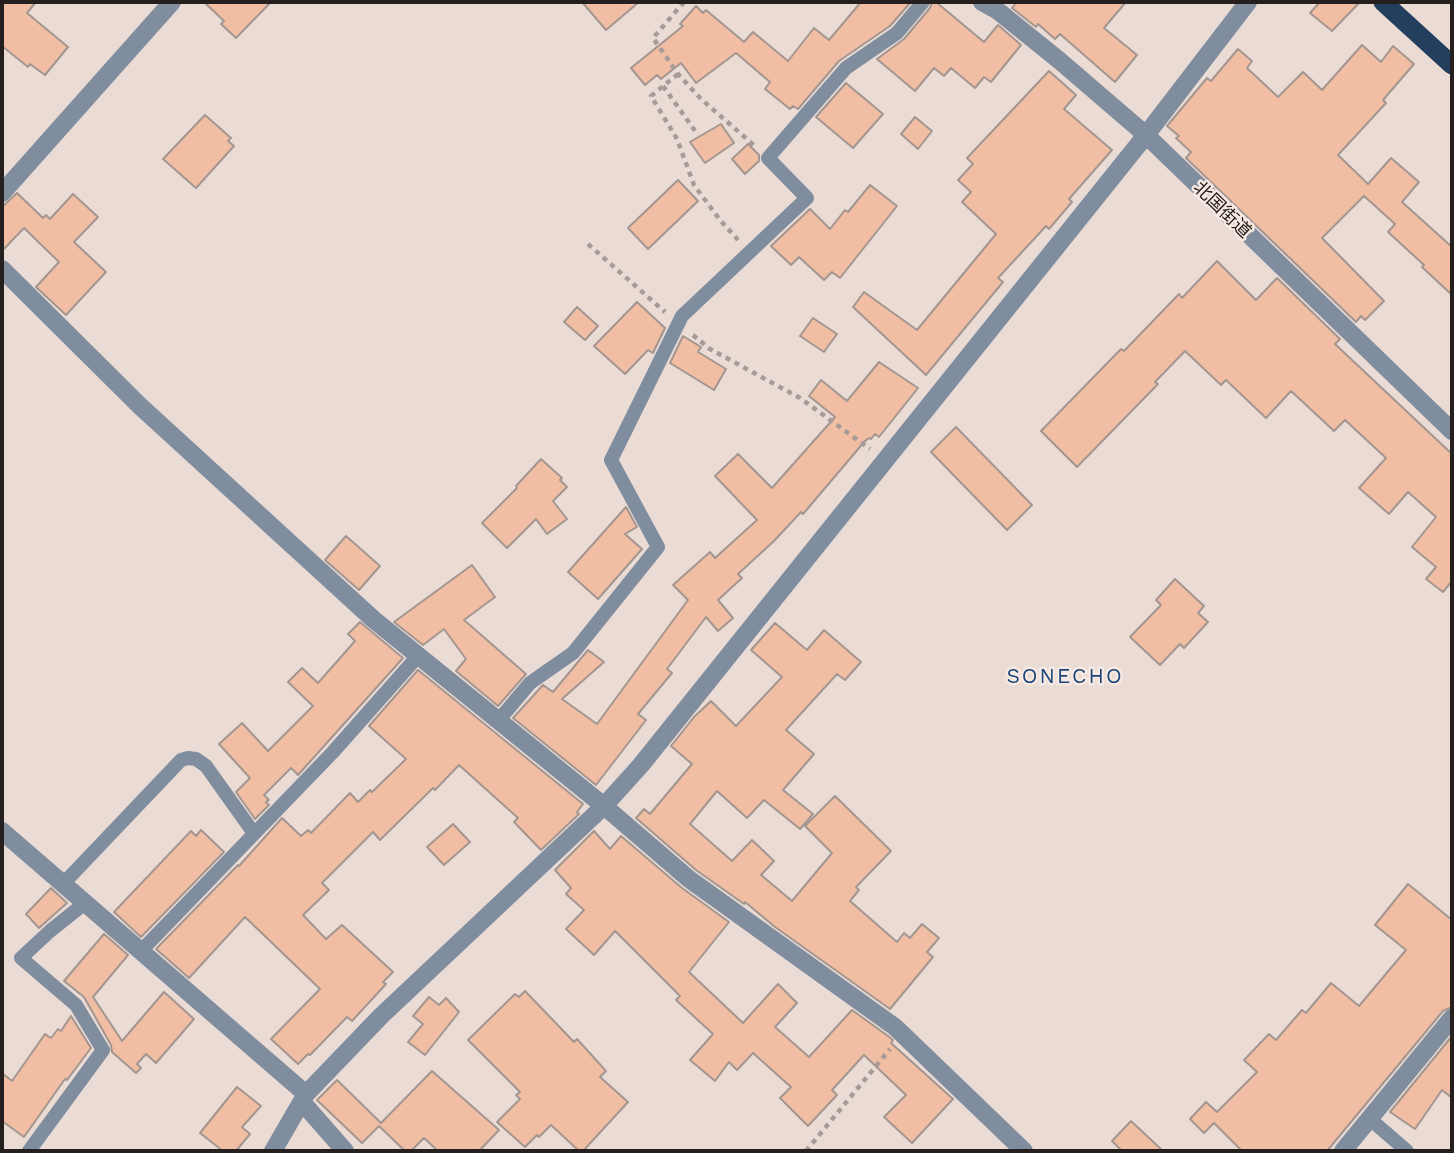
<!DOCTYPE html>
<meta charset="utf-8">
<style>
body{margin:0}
#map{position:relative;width:1454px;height:1153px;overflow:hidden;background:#eadcd5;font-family:"Work Sans",sans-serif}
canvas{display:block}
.frame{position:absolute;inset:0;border:4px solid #25201e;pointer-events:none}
</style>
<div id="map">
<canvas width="1454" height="1153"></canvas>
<div class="frame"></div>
</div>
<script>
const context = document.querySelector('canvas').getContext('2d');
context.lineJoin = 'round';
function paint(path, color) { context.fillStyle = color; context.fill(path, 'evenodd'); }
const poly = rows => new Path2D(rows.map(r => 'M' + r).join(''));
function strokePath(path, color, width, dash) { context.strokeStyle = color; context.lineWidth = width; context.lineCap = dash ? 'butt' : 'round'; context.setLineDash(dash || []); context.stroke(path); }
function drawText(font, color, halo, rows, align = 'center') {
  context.font = font + ' "Work Sans","Noto Sans JP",sans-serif'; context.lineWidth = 5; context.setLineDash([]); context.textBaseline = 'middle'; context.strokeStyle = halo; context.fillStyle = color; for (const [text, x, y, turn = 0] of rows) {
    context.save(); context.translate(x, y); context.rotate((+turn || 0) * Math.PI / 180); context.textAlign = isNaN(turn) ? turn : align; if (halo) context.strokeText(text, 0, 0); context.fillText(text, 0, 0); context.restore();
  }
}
const building = poly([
 [2,2,36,2,27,13,68,47,45,75,30,64,28,67,2,46,2,2],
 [204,2,271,2,236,38,221,24,224,21,204,2],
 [582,2,639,2,606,30,582,2],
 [861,2,911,2,890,26,839,61,798,109,793,106,790,109,765,89,770,82,736,53,696,83,681,63,661,79,657,75,645,85,631,68,683,26,680,24,696,6,703,13,706,10,744,42,753,32,788,61,814,28,829,40,861,2],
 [932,2,936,2,984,42,998,25,1021,45,991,82,984,77,975,88,951,68,944,76,934,68,915,91,877,59,904,39,930,8,932,2],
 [1012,2,1126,2,1104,28,1137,55,1115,82,1060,34,1055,39,1038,24,1036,27,1012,8,1015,4,1012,2],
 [1320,2,1360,2,1332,31,1310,13,1320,2],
 [1362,45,1381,62,1393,46,1414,64,1383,100,1386,103,1338,155,1368,184,1391,158,1419,182,1402,202,1452,247,1452,295,1422,267,1424,265,1388,232,1395,224,1364,196,1322,238,1384,301,1365,320,1361,316,1356,322,1186,158,1191,152,1176,138,1179,136,1167,126,1207,78,1211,81,1238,49,1252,61,1247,68,1278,97,1303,72,1322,90,1362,45],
 [1049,71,1076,95,1064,109,1112,150,1069,199,1072,202,1049,229,1046,226,998,278,1003,282,926,375,853,307,864,292,917,330,996,234,962,202,971,192,958,180,973,164,967,158,1049,71],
 [846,83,883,114,853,148,816,117,846,83],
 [205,115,231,138,228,141,234,146,196,188,163,159,205,115],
 [915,117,932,131,918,149,901,134,915,117],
 [721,124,734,143,705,163,690,142,721,124],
 [748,144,759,155,759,161,745,174,732,159,748,144],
 [678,180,698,201,648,249,628,228,678,180],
 [870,185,897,206,840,278,832,272,824,280,799,257,791,265,771,246,810,209,830,229,845,210,848,212,870,185],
 [17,193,43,218,46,215,50,219,73,194,98,217,74,242,106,272,66,315,36,287,59,262,24,228,2,251,2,207,17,193],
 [1217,261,1256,300,1277,278,1340,339,1335,344,1452,454,1452,581,1443,592,1426,579,1436,567,1412,547,1436,517,1408,492,1389,514,1359,488,1386,458,1345,420,1334,431,1291,391,1266,418,1226,380,1221,385,1185,351,1155,382,1158,384,1077,467,1041,431,1121,349,1124,351,1179,294,1182,298,1217,261],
 [637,302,665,328,653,353,648,350,625,374,594,346,637,302],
 [577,307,598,326,585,340,564,322,577,307],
 [813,318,837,334,824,352,800,336,813,318],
 [683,336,701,347,698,352,726,369,714,390,670,363,683,336],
 [879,362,918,388,879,437,875,434,871,439,869,438,865,441,803,514,801,512,774,541,738,574,742,578,718,600,733,618,718,631,706,617,667,669,672,673,638,714,646,720,596,785,513,718,543,685,553,692,588,650,604,662,562,699,597,724,688,600,673,585,710,552,715,558,757,520,715,476,738,454,772,488,835,417,809,396,821,380,847,401,879,362],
 [956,427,1032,505,1007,530,931,452,956,427],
 [541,459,562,478,560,480,567,487,553,501,567,519,547,534,536,519,507,548,482,523,517,488,516,486,541,459],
 [626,507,637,527,625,534,642,549,598,599,568,572,626,507],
 [346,536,380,566,359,590,325,560,346,536],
 [472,565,495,597,464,620,526,674,498,706,456,671,466,659,444,629,423,645,394,622,472,565],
 [1175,579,1204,606,1198,613,1208,622,1184,648,1180,644,1160,665,1130,637,1161,605,1156,600,1175,579],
 [360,622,403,658,298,775,291,768,264,795,269,800,266,802,269,805,255,819,236,792,250,778,219,744,242,723,268,751,313,706,288,682,302,668,318,683,355,641,348,634,360,622],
 [775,623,807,650,824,630,861,662,845,680,837,674,786,730,814,754,783,790,813,814,800,829,764,800,747,818,717,791,690,824,732,861,752,840,774,861,761,875,792,901,832,853,805,826,835,796,891,851,856,887,859,890,850,901,897,942,904,933,910,938,922,924,939,938,927,952,933,957,890,1009,775,927,745,902,744,904,696,870,636,818,644,809,650,814,692,764,671,746,694,717,711,701,736,726,782,677,751,650,775,623],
 [418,670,583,804,577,812,579,814,541,850,514,822,518,818,459,765,435,790,433,788,380,840,373,832,322,883,329,890,303,915,326,939,342,925,393,972,383,982,386,984,352,1021,347,1017,310,1055,308,1054,298,1064,271,1039,320,989,245,917,189,978,156,949,238,865,239,866,282,818,301,836,308,830,311,833,350,793,358,802,370,790,372,792,406,759,369,726,418,670],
 [453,824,470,842,444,865,427,847,453,824],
 [201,830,224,852,141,937,114,912,191,831,196,836,201,830],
 [594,831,610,849,621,836,682,888,729,922,689,972,743,1023,778,984,797,1003,775,1027,809,1057,852,1010,888,1036,893,1040,891,1043,953,1099,912,1143,884,1117,906,1095,864,1055,832,1090,837,1095,808,1126,780,1098,791,1087,753,1053,737,1070,729,1062,715,1081,690,1060,713,1034,676,1000,680,996,615,931,594,955,566,929,584,910,566,894,571,888,555,870,594,831],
 [1408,884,1452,920,1452,1007,1443,1011,1327,1151,1242,1151,1214,1123,1204,1133,1190,1119,1206,1102,1217,1112,1257,1072,1244,1060,1269,1034,1276,1040,1302,1010,1306,1013,1331,983,1359,1006,1406,950,1375,925,1408,884],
 [51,888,67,903,39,928,26,914,51,888],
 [104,934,128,955,93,997,122,1041,164,992,194,1019,156,1063,146,1054,137,1064,141,1068,136,1073,112,1052,111,1045,84,997,64,981,104,934],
 [525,991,574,1042,577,1039,606,1071,600,1077,628,1102,583,1151,579,1151,551,1125,539,1137,537,1135,525,1147,497,1122,520,1099,516,1095,520,1092,468,1040,515,994,519,997,525,991],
 [429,997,439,1005,446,998,459,1012,425,1055,408,1042,423,1024,413,1016,429,997],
 [71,1016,91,1048,67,1080,65,1079,24,1137,2,1121,2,1073,12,1081,45,1034,51,1038,58,1029,61,1031,71,1016],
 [1452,1036,1452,1098,1442,1090,1415,1129,1390,1112,1452,1036],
 [432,1071,499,1130,479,1151,438,1151,424,1138,411,1151,405,1151,379,1126,362,1143,317,1100,337,1080,381,1123,432,1071],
 [237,1087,261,1106,242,1127,250,1134,236,1151,223,1151,200,1133,237,1087],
 [1131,1121,1163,1151,1122,1151,1112,1141,1131,1121]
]);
paint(building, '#f1bea4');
strokePath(building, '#a39690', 2);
strokePath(poly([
 [684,2,653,38,678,74,701,99,756,147],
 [678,74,651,96,677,139,694,185,720,220,738,240],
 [663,86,698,135],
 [588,244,665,312],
 [693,335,710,349,800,398,870,449],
 [806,1151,890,1049]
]), '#a69b96', 4.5, [5, 5]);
strokePath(poly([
 [498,721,530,683,573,653,658,547,611,460,682,316,807,198,768,158,846,68,897,33,923,2],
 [63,884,181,760,188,758,196,759,206,766,253,832],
 [141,951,333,752,418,656],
 [1370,1119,1407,1151],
 [29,1151,103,1050,76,1005,21,958,50,931,85,903]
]), '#7f8d9f', 14);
strokePath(poly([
 [982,2,998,11,1060,61,1146,135,1452,431],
 [2,193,172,2],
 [2,269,140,406,373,619,604,806,689,879,895,1027,1024,1151],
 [2,831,306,1094],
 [302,1102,345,1151],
 [273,1151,306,1094,381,1016,604,806,641,765,1146,135,1248,2],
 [1343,1151,1452,1018]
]), '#7f8d9f', 18);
strokePath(poly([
 [1383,2,1452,65]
]), '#243e5e', 19);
drawText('18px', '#25201e', '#f7e9e2', [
 ["北国街道",1222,210,44]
]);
context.letterSpacing = '2px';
drawText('21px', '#184679', '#f7e9e2', [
 ["SONECHO",1065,677]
]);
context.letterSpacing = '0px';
</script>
